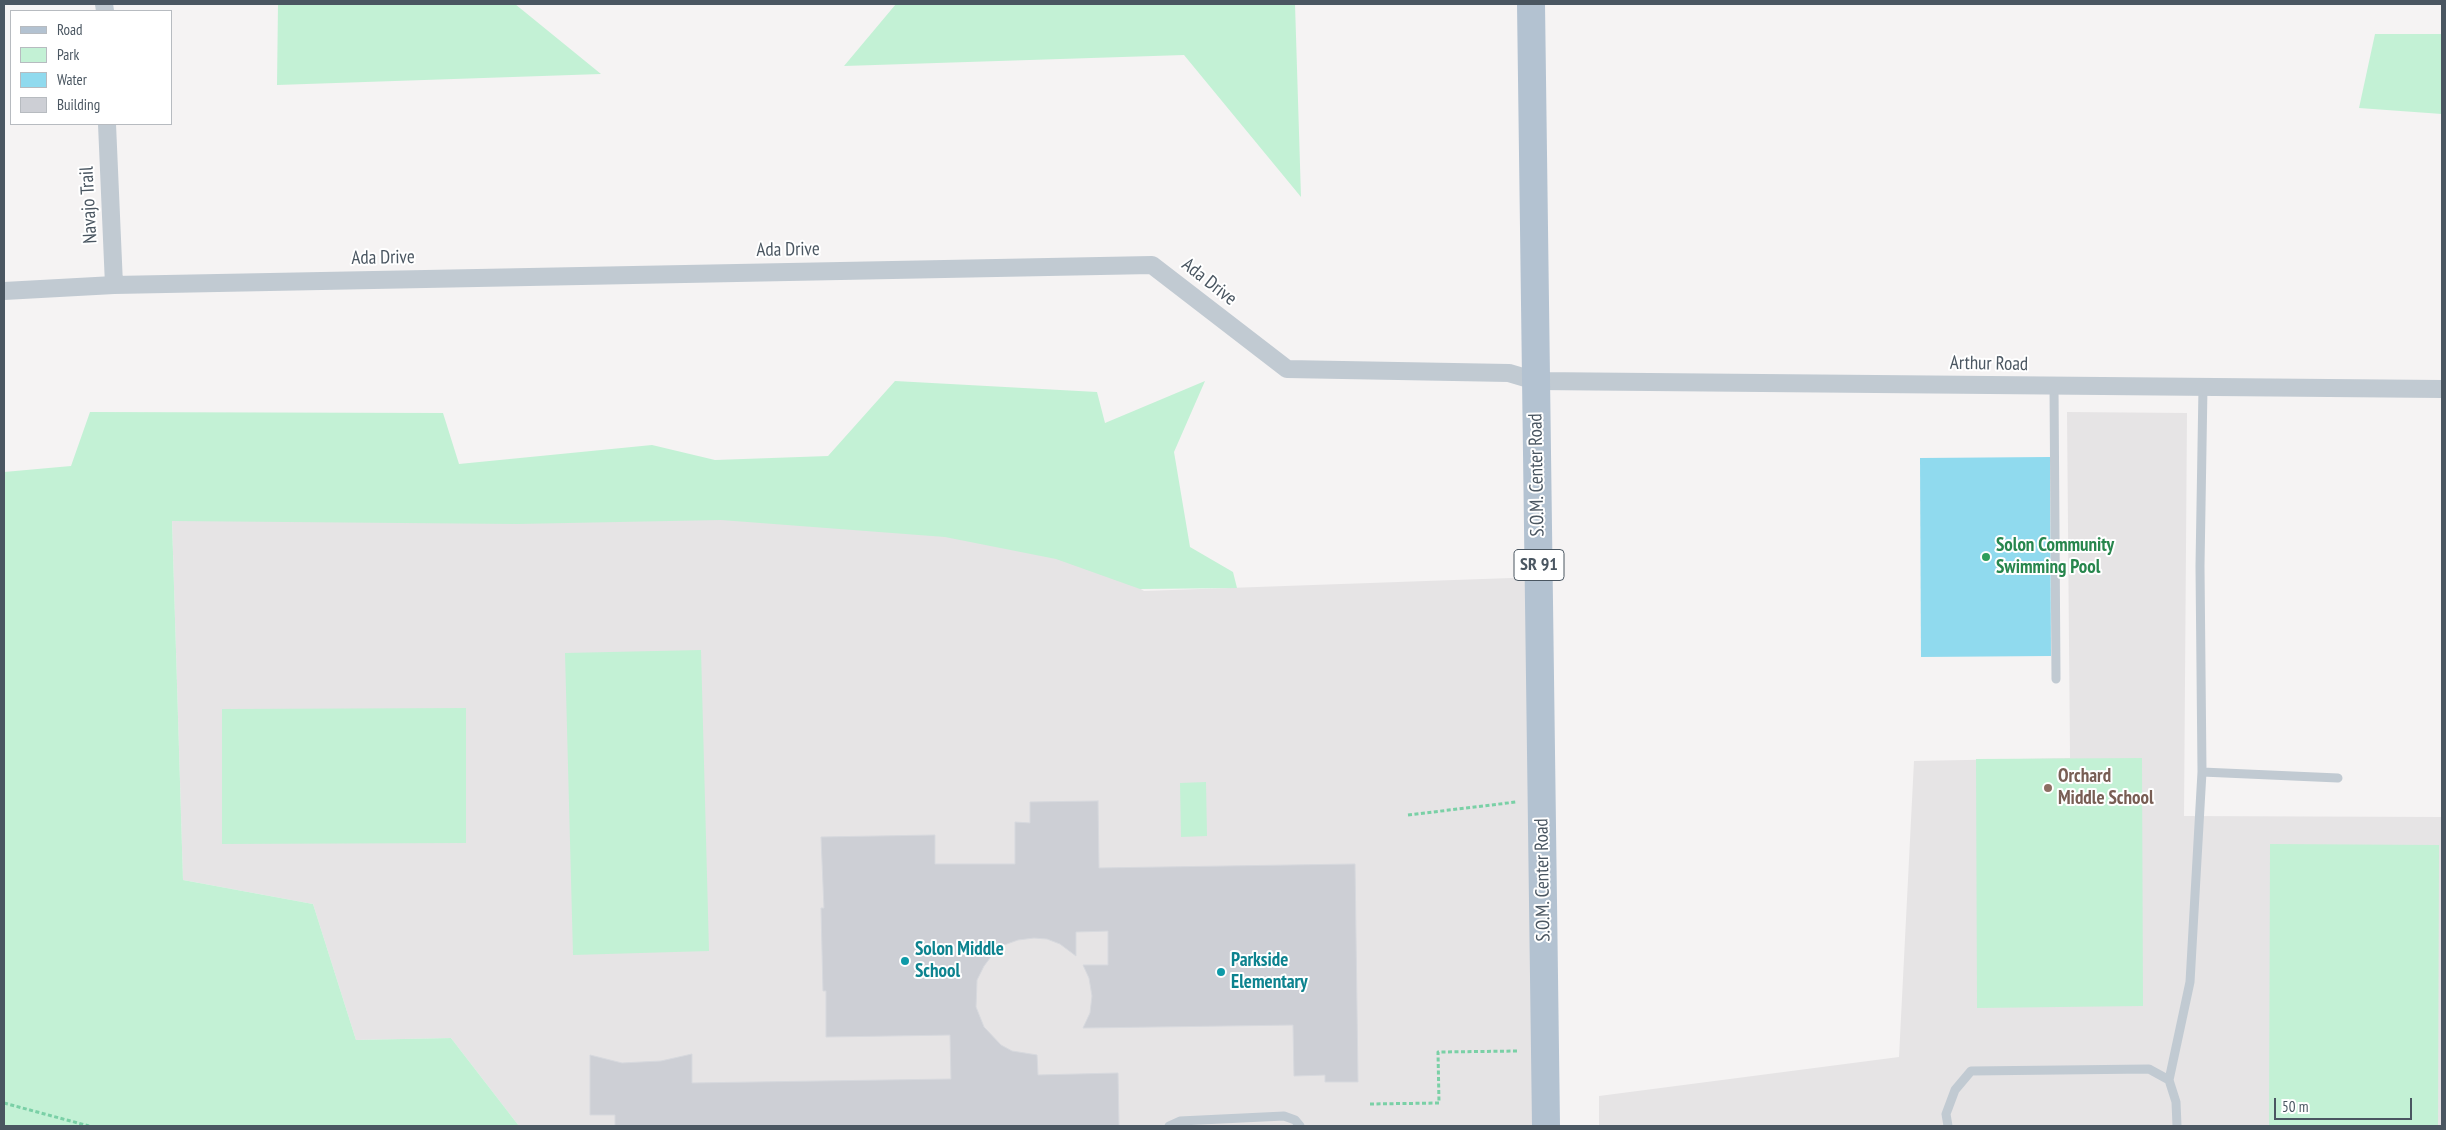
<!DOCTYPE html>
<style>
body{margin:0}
#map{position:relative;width:2446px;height:1130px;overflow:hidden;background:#f5f3f3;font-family:"PT Sans Narrow",sans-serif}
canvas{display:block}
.frame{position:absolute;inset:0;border:5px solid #4a5661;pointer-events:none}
.legend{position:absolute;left:10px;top:10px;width:162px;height:115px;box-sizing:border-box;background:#fff;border:1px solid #b7bbc0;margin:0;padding:6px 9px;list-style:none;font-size:15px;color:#4a5661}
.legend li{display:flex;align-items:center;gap:10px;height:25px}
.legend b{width:25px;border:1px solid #b7bbc0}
.scale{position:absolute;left:2274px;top:1098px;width:138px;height:22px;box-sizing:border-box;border:2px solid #4a5661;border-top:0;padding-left:6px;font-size:15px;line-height:18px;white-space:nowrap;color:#4a5661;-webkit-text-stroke:4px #fff;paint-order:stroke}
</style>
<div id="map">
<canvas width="2446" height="1130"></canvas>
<div class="frame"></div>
<ul class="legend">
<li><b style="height:6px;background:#b3c2d1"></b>Road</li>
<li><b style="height:14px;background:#c3f1d5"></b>Park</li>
<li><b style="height:14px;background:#90daee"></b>Water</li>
<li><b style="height:14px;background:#cdcfd5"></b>Building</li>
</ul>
<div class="scale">50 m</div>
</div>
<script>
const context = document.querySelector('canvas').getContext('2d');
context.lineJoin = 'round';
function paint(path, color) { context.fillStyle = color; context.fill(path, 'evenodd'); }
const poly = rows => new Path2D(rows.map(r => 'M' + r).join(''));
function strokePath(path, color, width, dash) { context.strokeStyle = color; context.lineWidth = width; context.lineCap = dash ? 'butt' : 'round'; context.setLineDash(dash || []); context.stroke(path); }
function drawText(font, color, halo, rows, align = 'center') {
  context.font = font + ' "PT Sans Narrow",sans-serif'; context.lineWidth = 4; context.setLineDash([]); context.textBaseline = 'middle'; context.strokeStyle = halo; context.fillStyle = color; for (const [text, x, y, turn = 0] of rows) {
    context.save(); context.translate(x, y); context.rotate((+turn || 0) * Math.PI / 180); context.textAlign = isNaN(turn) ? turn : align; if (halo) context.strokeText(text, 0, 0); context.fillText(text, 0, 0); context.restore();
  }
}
paint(poly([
 [2067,412,2187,413,2184,816,2442,817,2442,1126,1599,1126,1599,1096,1899,1057,1914,761,2070,758],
 [1000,501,1144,591,1539,577,1546,1126,519,1126,451,1038,356,1040,313,904,183,880,172,521]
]), '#e6e4e5');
paint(poly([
 [278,4,515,4,601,74,277,85],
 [896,4,1295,4,1301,197,1184,55,844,66],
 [2375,34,2442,34,2442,114,2359,108],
 [895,381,1097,392,1105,423,1205,381,1174,452,1190,547,1233,572,1237,588,1140,589,1056,559,945,537,721,520,517,524,172,521,183,880,313,904,356,1040,451,1038,519,1126,4,1126,4,472,71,466,90,412,443,413,459,464,652,445,715,460,828,456],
 [701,650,709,951,573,955,565,653],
 [466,708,466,843,222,844,222,709],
 [2142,758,2143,1006,1977,1008,1976,759],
 [1206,782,1207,836,1181,837,1180,783],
 [2270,844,2439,845,2438,1126,2269,1126]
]), '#c3f1d5');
paint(poly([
 [2050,457,2051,656,1921,657,1920,458]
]), '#90daee');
const building = poly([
 [1098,801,1099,868,1355,864,1358,1082,1325,1082,1325,1075,1294,1076,1293,1025,1083,1028,1090,1013,1092,996,1089,978,1083,965,1108,965,1108,931,1076,932,1076,956,1060,944,1047,939,1034,938,1018,940,1004,945,993,954,984,966,977,980,976,1007,984,1027,1001,1045,1012,1051,1037,1055,1038,1075,1118,1073,1119,1126,615,1126,615,1115,590,1115,590,1055,622,1063,661,1061,692,1054,692,1083,951,1079,950,1035,826,1037,826,991,823,991,821,908,824,908,821,837,935,835,935,864,1015,864,1015,822,1030,823,1030,802,1098,801]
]);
paint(building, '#cdcfd5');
strokePath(building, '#d7d9de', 1);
strokePath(poly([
 [1408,815,1516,802],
 [4,1103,89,1126],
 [1370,1104,1439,1103,1438,1052,1519,1051]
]), '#7ad0a6', 3, [4, 2.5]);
strokePath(poly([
 [2054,386,2056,679],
 [2203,387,2200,566,2202,772,2338,778],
 [2169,1080,2190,982,2202,772],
 [1169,1126,1180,1121,1284,1116,1295,1120,1300,1126],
 [1948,1126,1946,1114,1955,1090,1971,1071,2149,1069,2169,1080,2176,1102,2177,1126]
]), '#c1cad2', 9);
strokePath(poly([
 [104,4,105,11],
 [107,124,114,285],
 [4,291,114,285,1152,265,1287,369,1509,373,1536,381,2442,389]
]), '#c1cad2', 18);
strokePath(poly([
 [1531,4,1546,1126]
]), '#b3c2d1', 28);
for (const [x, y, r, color] of [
 [1986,557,5,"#2e9e5b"],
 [2048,788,5,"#8d6e63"],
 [905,961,5,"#0f9aa8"],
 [1221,972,5,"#0f9aa8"]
]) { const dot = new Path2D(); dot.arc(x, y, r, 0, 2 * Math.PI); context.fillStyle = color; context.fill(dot); strokePath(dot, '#fff', 2); }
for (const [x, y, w] of [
 [1539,565,50]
]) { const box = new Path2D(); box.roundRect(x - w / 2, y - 15.5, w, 31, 4); context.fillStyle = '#fff'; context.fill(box); strokePath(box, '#4a5661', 1); }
drawText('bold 18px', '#4a5661', null, [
 ["SR 91",1539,565]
]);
drawText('19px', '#4a5661', '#fff', [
 ["Navajo Trail",89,205,-93],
 ["Ada Drive",788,250,-1],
 ["Ada Drive",383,258,-1],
 ["Ada Drive",1209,282,38],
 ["Arthur Road",1989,364,1],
 ["S.O.M. Center Road",1537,475,-91],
 ["S.O.M. Center Road",1543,880,-91]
]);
drawText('bold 19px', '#27864d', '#fff', [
 ["Solon Community",1996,546],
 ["Swimming Pool",1996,568]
], 'left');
drawText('bold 19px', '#785e54', '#fff', [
 ["Orchard",2058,777],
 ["Middle School",2058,799]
], 'left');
drawText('bold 19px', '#0d838f', '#fff', [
 ["Solon Middle",915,950],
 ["School",915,972],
 ["Parkside",1231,961],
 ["Elementary",1231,983]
], 'left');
</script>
